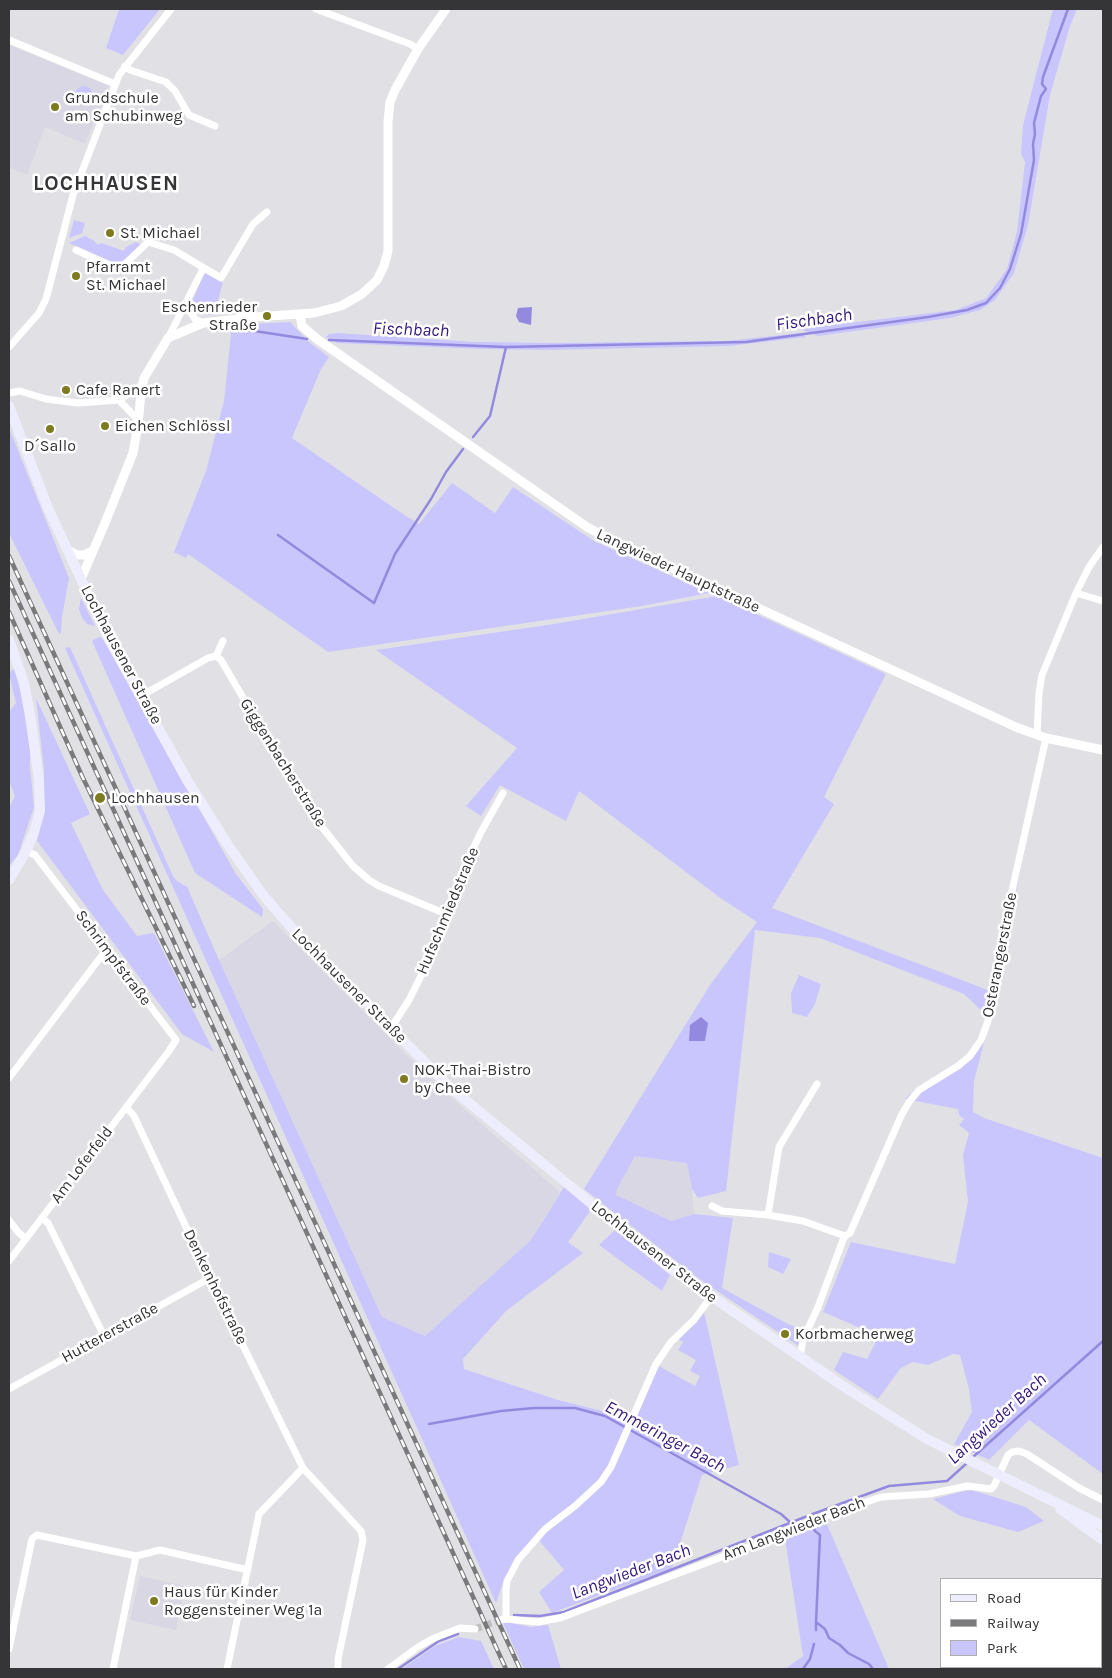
<!DOCTYPE html>
<meta charset="utf-8">
<style>
body{margin:0}
#map{position:relative;width:1112px;height:1678px;overflow:hidden;background:#e1e1e5;font-family:Karla,sans-serif}
canvas{display:block}
.frame{position:absolute;inset:0;border:10px solid #353537;pointer-events:none}
.legend{position:absolute;left:940px;top:1578px;width:162px;height:90px;box-sizing:border-box;background:#fff;border:1px solid #aeaeaf;margin:0;padding:6px 9px;list-style:none;font-size:15px;color:#353537}
.legend li{display:flex;align-items:center;gap:10px;height:25px}
.legend b{width:25px;border:1px solid #aeaeaf}
</style>
<div id="map">
<canvas width="1112" height="1678"></canvas>
<div class="frame"></div>
<ul class="legend">
<li><b style="height:6px;background:#eeedfe"></b>Road</li>
<li><b style="height:6px;background:#7a7a7d"></b>Railway</li>
<li><b style="height:14px;background:#c9c5fd"></b>Park</li>
</ul>
</div>
<script>
const context = document.querySelector('canvas').getContext('2d');
context.lineJoin = 'round';
function paint(path, color) { context.fillStyle = color; context.fill(path, 'evenodd'); }
const poly = rows => new Path2D(rows.map(r => 'M' + r).join(''));
function strokePath(path, color, width, dash) { context.strokeStyle = color; context.lineWidth = width; context.lineCap = dash ? 'butt' : 'round'; context.setLineDash(dash || []); context.stroke(path); }
function drawText(font, color, halo, rows, align = 'center') {
  context.font = font + ' Karla,sans-serif'; context.lineWidth = 5; context.setLineDash([]); context.textBaseline = 'middle'; context.strokeStyle = halo; context.fillStyle = color; for (const [text, x, y, turn = 0] of rows) {
    context.save(); context.translate(x, y); context.rotate((+turn || 0) * Math.PI / 180); context.textAlign = isNaN(turn) ? turn : align; if (halo) context.strokeText(text, 0, 0); context.fillText(text, 0, 0); context.restore();
  }
}
paint(poly([
 [9,45,109,86,85,144,45,127,27,175,9,167],
 [273,921,439,1087,560,1192,531,1240,425,1336,382,1317,219,960],
 [635,1156,687,1163,692,1189,694,1214,671,1221,616,1196,617,1189],
 [140,1576,185,1586,176,1630,130,1620]
]), '#d8d7e3');
paint(poly([
 [119,9,160,9,123,55,106,48],
 [1053,9,1077,9,1070,26,1050,95,1028,225,1014,273,995,300,980,310,950,318,818,336,800,329,956,310,986,298,1007,269,1017,231,1025,162,1021,154,1023,125],
 '75 95a9 9 0 1 1 18 0a9 9 0 1 1-18 0Z',
 [74,220,85,223,82,233,69,238],
 [85,236,93,240,98,245,101,243,124,251,126,247,136,242,142,245,120,263,113,262,69,243],
 [204,273,223,282,214,315,206,315,195,309,192,302],
 [290,322,309,342,329,357,321,369,292,438,400,512,419,524,452,483,495,513,513,487,594,541,709,593,642,606,328,652,188,554,186,558,174,552,206,471,224,401,232,325],
 [337,333,475,342,555,343,726,341,800,333,806,337,729,346,547,350,482,349,337,343,326,337,329,334],
 [9,428,69,578,62,617,61,633,59,634,9,533],
 [717,596,886,674,824,797,834,804,772,908,993,992,1036,795,986,1035,974,1081,973,1112,984,1118,1103,1158,1103,1474,1029,1420,989,1460,954,1444,972,1412,969,1389,960,1355,953,1354,928,1365,912,1362,900,1369,878,1399,834,1370,843,1352,867,1359,879,1336,823,1312,851,1242,955,1264,968,1202,963,1155,969,1133,959,1125,964,1119,959,1115,958,1109,905,1099,917,1087,957,1063,968,1054,978,1038,987,1016,964,994,820,938,755,930,726,1191,698,1198,692,1189,687,1163,635,1156,617,1189,616,1195,671,1221,694,1214,733,1218,722,1288,788,1324,806,1331,800,1347,698,1278,584,1189,710,985,757,922,719,897,579,791,566,821,500,785,481,816,466,806,517,748,376,650,554,624],
 [81,598,95,626,87,624,82,618,79,609],
 [99,637,102,638,236,874,263,909,262,917,195,873,92,641],
 [70,647,173,876,177,881,189,888,188,889,219,960,382,1317,425,1336,531,1240,564,1187,591,1210,568,1242,583,1253,506,1311,463,1359,464,1369,558,1400,602,1411,629,1424,605,1473,596,1485,516,1558,502,1585,496,1603,65,648],
 [15,668,22,699,30,751,30,767,34,807,18,855,9,866,9,808,15,796,9,781,9,712,16,703,9,673],
 [36,698,90,814,71,823,103,890,137,936,154,933,214,1052,182,1034,37,841,43,810,44,770],
 [799,975,821,984,815,1004,807,1017,792,1013,791,993],
 [615,1230,670,1275,662,1291,599,1245],
 [769,1252,791,1259,783,1274,768,1267],
 [704,1312,739,1465,702,1475,672,1568,552,1613,539,1592,564,1570,538,1539,601,1484,657,1365,695,1386,700,1376,690,1371,696,1360,678,1350,683,1342,678,1339],
 [972,1490,1026,1507,1044,1521,1018,1532,960,1516,933,1499,960,1492],
 [827,1524,889,1669,785,1669,803,1656,785,1539],
 [507,1622,531,1627,548,1625,561,1669,524,1669,503,1623],
 [459,1637,481,1641,494,1669,402,1669,435,1646]
]), '#c9c5fd');
paint(poly([
 [532,307,531,325,519,322,516,316,518,308],
 [701,1017,708,1023,705,1041,689,1041,690,1025]
]), '#938adf');
strokePath(poly([
 [248,330,307,339],
 [329,340,506,347,746,342,928,317,967,310,986,303,1000,288,1010,269,1021,234,1034,160,1033,144,1035,134,1034,123,1041,96,1046,89,1042,84,1043,77,1068,9],
 [473,437,490,416,506,347],
 [278,535,374,603,395,554,431,499,446,472,463,449],
 [429,1424,501,1411,534,1408,575,1408,605,1416,781,1514,790,1522],
 [973,1457,1103,1341],
 [514,1615,540,1616,564,1612,810,1515],
 [816,1630,816,1622],
 [398,1669,439,1641,458,1634],
 [803,1669,810,1659,814,1644],
 [873,1669,869,1664,848,1653,840,1645,829,1638,825,1629,816,1622,820,1535,815,1531,810,1518,810,1515,889,1486,947,1481,967,1463]
]), '#938adf', 2.5);
strokePath(poly([
 [475,1629,500,1620]
]), '#bfbfc2', 7, [7, 3.5]);
strokePath(poly([
 [316,9,410,44,418,49],
 [9,40,115,84],
 [125,66,130,70,166,82,175,91,189,115,215,126],
 [76,250,111,266,119,267,126,263,148,242,174,250,221,278,253,224,267,212],
 [189,301,189,310,195,319,203,323],
 [168,338,203,269],
 [9,347,39,313,46,299,73,195,119,75,171,9],
 [9,393,20,391,46,399,78,403,119,400,142,385],
 [119,400,138,420],
 [1076,593,1103,601],
 [216,656,223,641],
 [141,696,208,658,216,656,221,660,310,812,353,866,369,880,379,886,446,914],
 [1037,735,1039,693,1042,675,1076,593,1089,567,1103,547],
 [391,1028,409,1000,427,964,466,864,481,832,503,793],
 [9,1078,106,950],
 [126,1107,134,1116,210,1278,303,1468,361,1531,363,1540,338,1659,338,1669],
 [712,1206,722,1211,768,1215,803,1221,845,1236],
 [768,1215,779,1147,817,1084],
 [42,1218,48,1223,104,1336],
 [9,1220,18,1232,26,1239],
 [9,1261,169,1051,176,1040,35,855,26,851],
 [800,1357,803,1340,818,1307,843,1240,845,1236,850,1233,901,1116,909,1102,919,1090,958,1066,970,1056,981,1040,988,1021,995,993,1006,918,1046,738],
 [9,1389,210,1278],
 [506,1619,506,1590,507,1581,518,1560,545,1529,575,1506,601,1482,611,1467,656,1364,671,1342,694,1320,711,1297],
 [500,1620,506,1619,538,1622,560,1618,804,1526,831,1514,881,1497,929,1494,967,1486,991,1489,994,1486,1008,1455,1012,1452,1019,1451,1027,1454,1079,1488,1103,1500],
 [9,1649,32,1539,37,1535,136,1556,160,1550,248,1570],
 [113,1669,136,1556],
 [227,1669,259,1514,303,1468],
 [388,1669,418,1647,432,1639,460,1628,475,1629]
]), '#fff', 7);
strokePath(poly([
 [300,314,302,326,317,339,587,527,611,540,1018,728,1046,738,1103,750],
 [67,550,78,555,84,555,92,551],
 [81,579,105,523,133,453,138,425,141,393,144,378,168,338,203,323,254,317,314,313,341,306,362,294,377,280,384,266,388,251,388,122,390,102,395,90,418,49,446,9]
]), '#fff', 9);
strokePath(poly([
 [9,406,48,508,106,633,187,780,228,845,263,895,303,941,451,1088,670,1268,846,1388,927,1439,1103,1526],
 [9,640,24,683,31,720,39,781,40,811,34,832,26,851,9,880],
 [1060,1509,1103,1540]
]), '#eeedfe', 10);
const rail = poly([
 [9,556,520,1669],
 [9,581,506,1669],
 [9,612,82,776,194,1006]
]);
strokePath(rail, '#7a7a7d', 4.5);
strokePath(rail, '#fff', 2.5, [8]);
for (const [x, y, r, color] of [
 [55,107,5,"#7d7a20"],
 [110,233,5,"#7d7a20"],
 [76,276,5,"#7d7a20"],
 [267,316,5,"#7d7a20"],
 [66,390,5,"#7d7a20"],
 [105,426,5,"#7d7a20"],
 [50,429,5,"#7d7a20"],
 [100,798,6,"#7d7a20"],
 [404,1079,5,"#7d7a20"],
 [785,1334,5,"#7d7a20"],
 [154,1601,5,"#7d7a20"]
]) { const dot = new Path2D(); dot.arc(x, y, r, 0, 2 * Math.PI); context.fillStyle = color; context.fill(dot); strokePath(dot, '#fff', 2); }
drawText('16px', '#353537', '#fff', [
 ["Grundschule",65,98],
 ["am Schubinweg",65,116],
 ["St. Michael",120,233],
 ["Pfarramt",86,267],
 ["St. Michael",86,285],
 ["Eschenrieder",257,307,"right"],
 ["Straße",257,325,"right"],
 ["Cafe Ranert",76,390],
 ["Eichen Schlössl",115,426],
 ["D´Sallo",50,446,"center"],
 ["Lochhausen",111,798],
 ["NOK-Thai-Bistro",414,1070],
 ["by Chee",414,1088],
 ["Korbmacherweg",795,1334],
 ["Haus für Kinder",164,1592],
 ["Roggensteiner Weg 1a",164,1610]
], 'left');
drawText('16px', '#353537', '#fff', [
 ["Langwieder Hauptstraße",678,571,25],
 ["Lochhausener Straße",121,655,62],
 ["Giggenbacherstraße",283,763,58],
 ["Hufschmiedstraße",448,911,-67],
 ["Osterangerstraße",1000,955,-79],
 ["Schrimpfstraße",113,958,53],
 ["Lochhausener Straße",349,986,45],
 ["Am Loferfeld",82,1165,-53],
 ["Lochhausener Straße",654,1252,38],
 ["Denkenhofstraße",215,1287,64],
 ["Huttererstraße",110,1333,-29],
 ["Am Langwieder Bach",794,1529,-21]
]);
drawText('italic 18px', '#34187b', '#fff', [
 ["Fischbach",814,320,-8],
 ["Fischbach",411,330,2],
 ["Langwieder Bach",997,1419,-42],
 ["Emmeringer Bach",665,1437,28],
 ["Langwieder Bach",631,1572,-21]
]);
context.letterSpacing = '1px';
drawText('bold 21px', '#353537', '#fff', [
 ["LOCHHAUSEN",106,184]
]);
context.letterSpacing = '0px';
</script>
